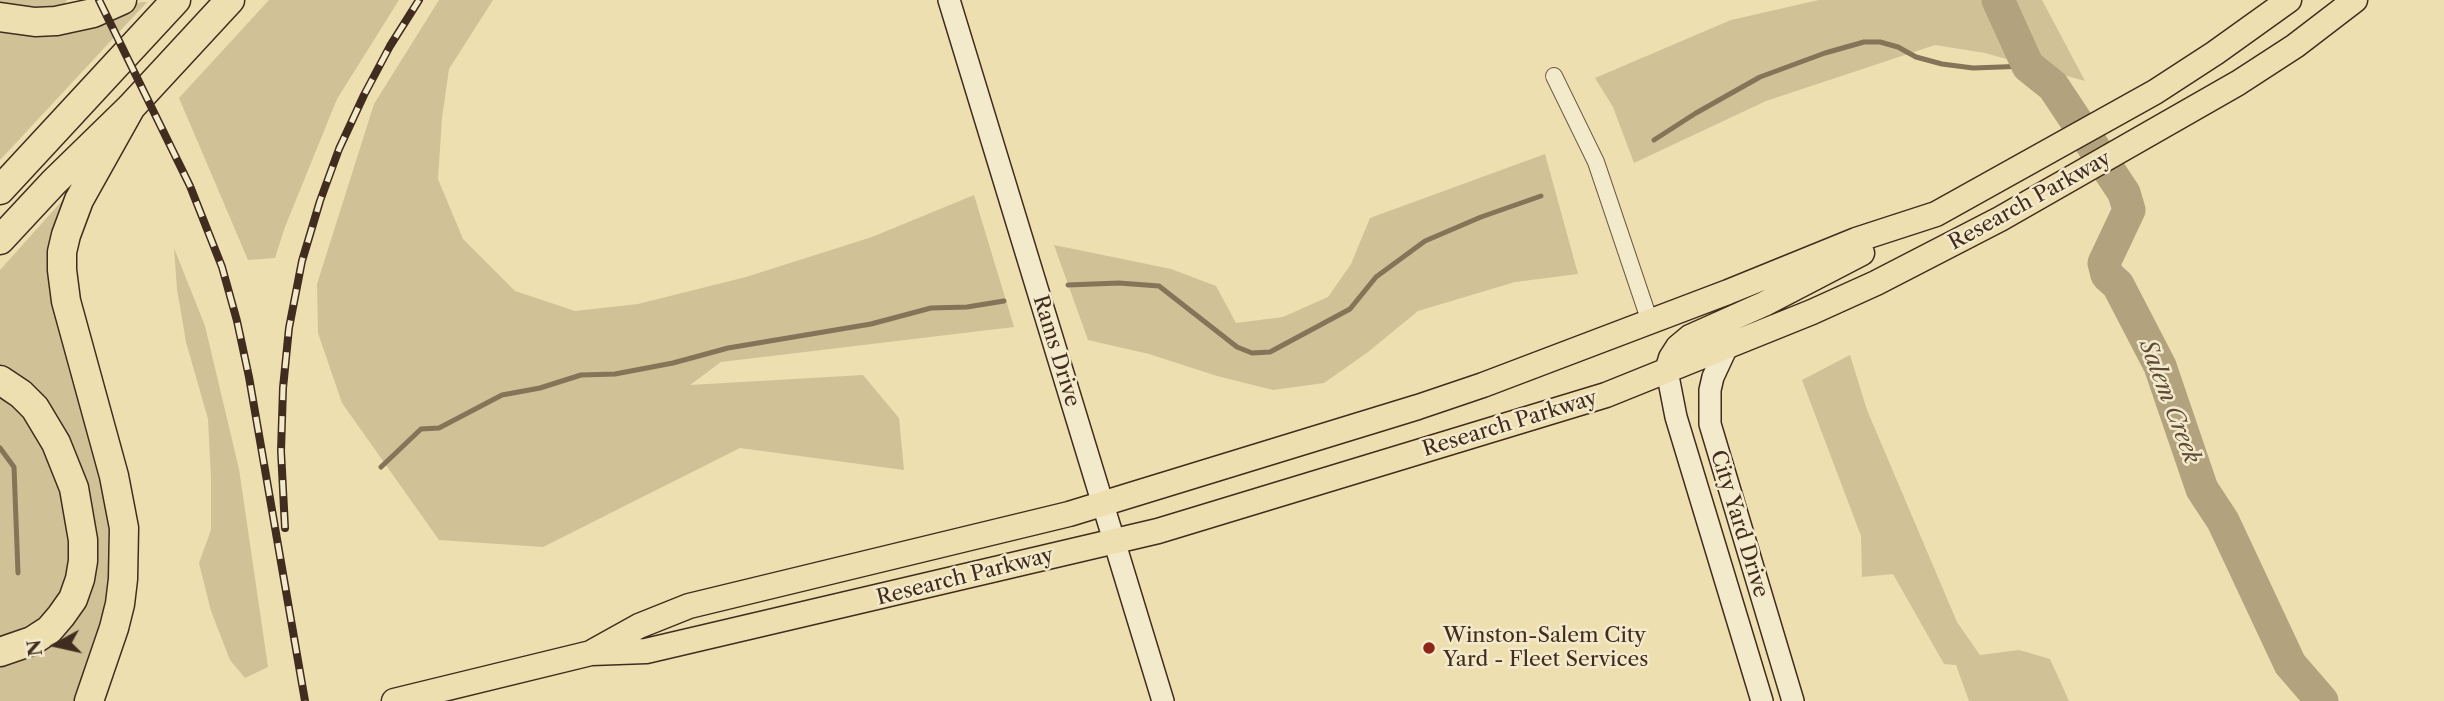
<!DOCTYPE html>
<style>
body{margin:0}
#map{position:relative;width:2444px;height:701px;overflow:hidden;background:#eddfaf;font-family:"Libre Caslon Text",serif}
canvas{display:block}
.north{position:absolute;left:21px;top:610px;width:70px;height:70px;-webkit-text-stroke:5px #f3eacb;paint-order:stroke;rotate:262deg;font-size:19px;font-weight:700;line-height:28px;text-align:center;color:#422c1f}
.north::after{content:'';display:block;margin:auto;width:24px;height:32px;background:#422c1f;clip-path:polygon(50% 0,100% 100%,50% 72%,0 100%)}
</style>
<div id="map">
<canvas width="2444" height="701"></canvas>
<div class="north">N</div>
</div>
<script>
const context = document.querySelector('canvas').getContext('2d');
context.lineJoin = 'round';
function paint(path, color) { context.fillStyle = color; context.fill(path, 'evenodd'); }
const poly = rows => new Path2D(rows.map(r => 'M' + r).join(''));
function strokePath(path, color, width, dash) { context.strokeStyle = color; context.lineWidth = width; context.lineCap = dash ? 'butt' : 'round'; context.setLineDash(dash || []); context.stroke(path); }
function drawText(font, color, halo, rows, align = 'center') {
  context.font = font + ' "Libre Caslon Text",serif'; context.lineWidth = 5; context.setLineDash([]); context.textBaseline = 'middle'; context.strokeStyle = halo; context.fillStyle = color; for (const [text, x, y, turn = 0] of rows) {
    context.save(); context.translate(x, y); context.rotate((+turn || 0) * Math.PI / 180); context.textAlign = isNaN(turn) ? turn : align; if (halo) context.strokeText(text, 0, 0); context.fillText(text, 0, 0); context.restore();
  }
}
paint(poly([
 [0,0,67,0,63,8,28,7,0,2],
 [269,0,399,0,337,99,285,227,275,258,248,260,179,98],
 [439,0,493,0,449,69,442,118,438,179,463,239,515,291,575,311,638,304,746,277,872,237,974,195,1014,327,721,362,690,385,863,375,899,418,904,470,740,448,543,547,439,540,342,403,318,333,317,284,374,104],
 [1819,0,2042,0,2085,81,1985,53,1935,45,1766,101,1634,163,1613,107,1595,78,1731,20],
 [141,2,147,2,0,160,0,27,75,28],
 [1545,154,1578,274,1515,282,1418,311,1368,352,1324,383,1273,390,1217,376,1149,354,1088,340,1054,245,1171,269,1216,286,1236,323,1283,317,1328,297,1351,264,1370,218],
 [69,193,63,216,114,518,108,611,78,701,0,701,0,663,41,650,93,530,0,368,0,270],
 [174,248,205,326,239,469,268,667,245,678,230,660,211,611,199,563,211,530,211,478,208,419,186,342,177,289],
 [1850,355,1867,410,1957,622,1980,655,2019,650,2050,659,2069,701,1969,701,1956,665,1944,664,1893,574,1862,577,1861,536,1802,380],
 [0,391,26,412,62,486,73,555,65,591,39,623,0,640]
]), '#d0c197');
strokePath(poly([
 [1654,140,1696,113,1760,77,1825,53,1864,42,1880,42,1898,47,1916,57,1942,64,1973,68,2028,66],
 [1068,285,1119,283,1159,286,1237,347,1252,353,1270,352,1350,309,1376,277,1425,241,1481,217,1541,196],
 [0,448,14,467,18,573],
 [381,467,421,429,439,428,502,395,540,388,581,375,615,374,673,363,728,348,871,324,931,308,967,307,1004,301]
]), '#867358', 5);
strokePath(poly([
 [1998,0,2028,66,2053,86,2124,193,2129,210,2104,263,2107,275,2118,285,2160,366,2202,489,2223,521,2290,664,2322,701]
]), '#b3a27e', 33);
const street = poly([
 [1554,76,1596,162,1650,322]
]);
const secondary = poly([
 [949,0,1163,701],
 [1727,347,1713,377,1710,390,1710,424,1793,701],
 [1667,371,1676,417,1762,701]
]);
const primary = poly([
 [1667,371,1671,358,1678,347,1690,337,1764,304,1862,253],
 [594,651,639,626,689,606,1069,514,1418,407,1483,385,1728,292,1856,240,1936,214,2155,92,2215,53,2289,0],
 [394,701,591,653,646,651,1158,531,1606,395,1812,312,1876,283,2000,219,2238,83,2295,46,2355,0]
]);
const highway = poly([
 [0,17,35,22,56,21,93,13,122,0],
 [0,190,176,0],
 [0,240,54,182,131,107,230,0],
 [0,380,21,394,35,408,56,443,74,488,83,540,83,561,80,579,73,599,61,616,49,630,32,641,0,652],
 [89,701,114,628,120,604,123,579,124,528,114,476,66,301,62,270,62,252,66,235,79,200,131,107]
]);
strokePath(street, '#6d5943', 18);
strokePath(secondary, '#422c1f', 24);
strokePath(primary, '#422c1f', 27);
strokePath(highway, '#422c1f', 31);
strokePath(street, '#f3eacb', 16);
strokePath(secondary, '#f3eacb', 21);
strokePath(primary, '#eddfaf', 24);
strokePath(highway, '#eddfaf', 28);
const rail = poly([
 [99,0,190,186,222,267,237,321,249,377,305,701],
 [285,528,281,451,283,388,289,328,302,261,320,201,339,149,364,95,390,46,419,0]
]);
strokePath(rail, '#422c1f', 8);
strokePath(rail, '#f3eacb', 5, [16]);
for (const [x, y, r, color] of [
 [1429,648,7,"#8f2418"]
]) { const dot = new Path2D(); dot.arc(x, y, r, 0, 2 * Math.PI); context.fillStyle = color; context.fill(dot); strokePath(dot, '#f3eacb', 2.5); }
drawText('21px', '#422c1f', '#f3eacb', [
 ["Research Parkway",2030,201,-29],
 ["Rams Drive",1056,351,73],
 ["Research Parkway",1510,424,-17],
 ["City Yard Drive",1739,524,73],
 ["Research Parkway",965,577,-14]
]);
drawText('21px', '#422c1f', '#f3eacb', [
 ["Winston-Salem City",1443,636],
 ["Yard - Fleet Services",1443,660]
], 'left');
drawText('italic 23px', '#5e4a37', '#f3eacb', [
 ["Salem Creek",2169,402,69]
]);
</script>
